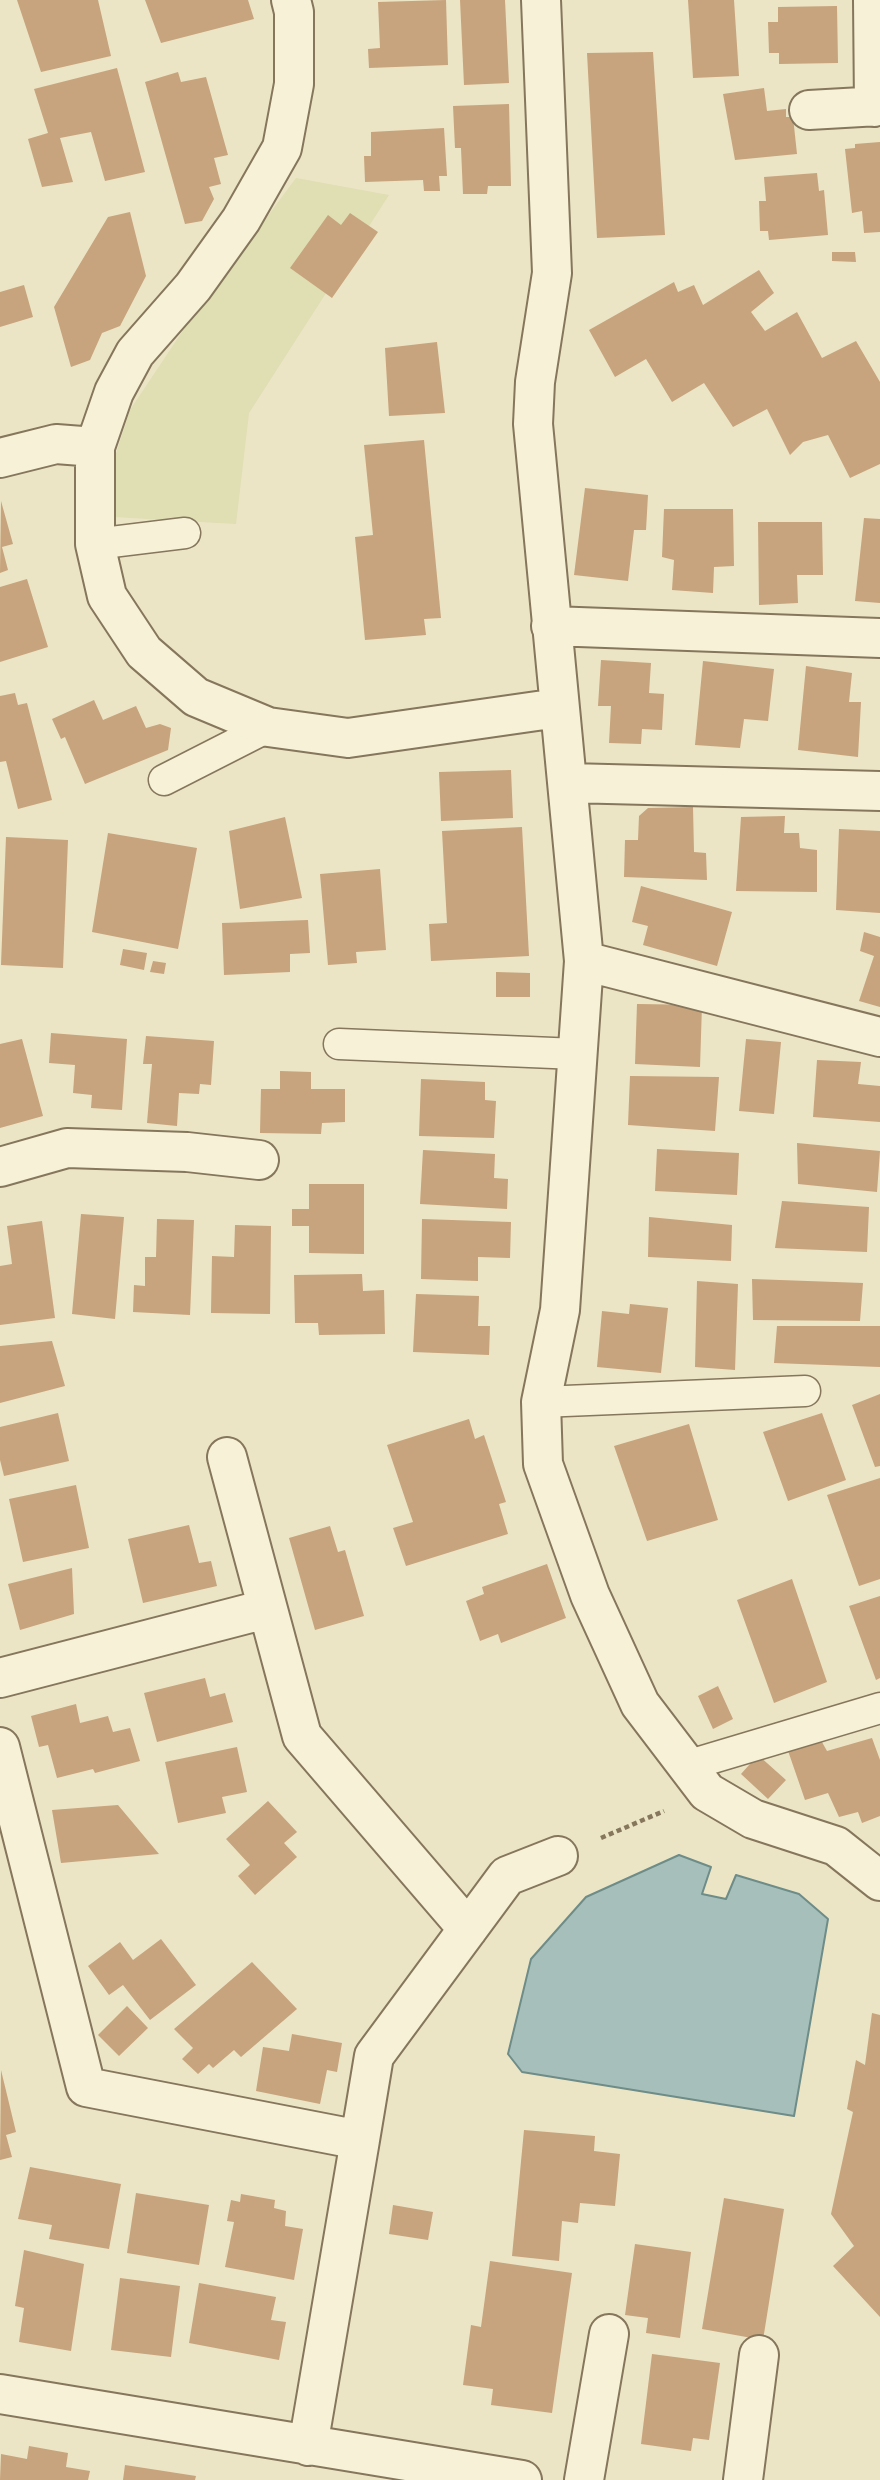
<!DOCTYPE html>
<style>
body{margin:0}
canvas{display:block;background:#ebe4c5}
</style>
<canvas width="880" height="2480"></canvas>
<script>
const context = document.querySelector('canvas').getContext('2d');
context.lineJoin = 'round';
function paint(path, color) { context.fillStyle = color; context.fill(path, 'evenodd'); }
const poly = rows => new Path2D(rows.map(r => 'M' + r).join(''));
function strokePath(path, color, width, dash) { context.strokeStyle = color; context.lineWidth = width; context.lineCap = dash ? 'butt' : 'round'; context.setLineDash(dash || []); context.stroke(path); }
paint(poly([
 [296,178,389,195,249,413,236,524,114,517,115,457,130,410,184,329]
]), '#e0deb3');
const water = poly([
 [679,1855,711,1867,702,1894,726,1899,736,1875,799,1894,828,1919,794,2116,522,2072,508,2054,531,1959,586,1897,679,1855]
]);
paint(water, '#a6bfba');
strokePath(water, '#6e8c88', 2);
paint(poly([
 [17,0,98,0,111,56,41,72],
 [145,0,248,0,254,19,161,43],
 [446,0,448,65,369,68,368,49,380,48,378,2],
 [460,0,505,0,509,83,464,85],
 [688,0,734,0,739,76,693,78],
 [837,6,838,63,779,64,779,53,769,53,768,22,778,22,778,7],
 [653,52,665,235,597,238,587,53],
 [117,68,145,172,105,181,91,132,60,138,73,182,42,187,28,139,48,133,34,89],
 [178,72,181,82,206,77,228,155,214,158,221,184,209,187,214,199,202,221,185,224,145,82],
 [764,88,767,111,786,109,786,117,793,117,797,154,735,160,723,94],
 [509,104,511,186,488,186,487,194,463,194,461,148,455,148,453,106],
 [444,128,447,176,439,176,440,191,424,191,423,180,365,182,364,156,371,156,371,132],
 [880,142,880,232,864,233,862,211,852,213,845,149,855,148,855,144],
 [817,173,819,191,824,190,828,235,769,240,768,231,760,231,759,201,766,201,764,177],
 [130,212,146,276,120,326,102,333,90,360,71,367,54,307,108,217],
 [350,213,378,232,332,298,290,268,328,215,341,225],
 [832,252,855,252,856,262,832,261],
 [759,270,774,293,751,312,765,331,797,312,822,358,856,341,880,382,880,464,850,478,828,435,803,442,790,455,767,409,733,427,704,383,672,402,646,359,615,377,589,330,674,282,678,292,694,285,703,305],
 [24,285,33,317,0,327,0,292],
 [437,342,445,413,389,416,385,348],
 [424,440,441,618,424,619,426,635,365,640,355,537,373,535,364,445],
 [585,488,648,495,646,530,634,530,628,581,574,575],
 [1,501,13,544,2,547,8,570,0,573],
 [664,509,733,509,734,566,714,567,713,593,672,590,674,560,662,557],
 [864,518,880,519,880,603,855,601],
 [758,522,822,522,823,575,797,575,798,603,759,605],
 [27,579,48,647,0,662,0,587],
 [601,660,651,663,649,693,664,694,662,730,642,729,641,744,609,743,611,706,598,706],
 [703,661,774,669,768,721,744,719,740,748,695,745],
 [806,666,852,673,849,702,861,702,858,757,798,750],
 [15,693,18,705,27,703,52,800,18,809,6,761,0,762,0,696],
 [94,700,103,720,136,706,146,728,160,724,171,728,168,750,85,784,65,737,61,739,52,719],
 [511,770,513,818,441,821,439,772],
 [693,807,694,852,706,853,707,880,624,877,625,840,638,840,639,816,648,808],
 [785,816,784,833,799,833,800,848,817,850,817,892,736,891,741,817],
 [285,817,302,898,240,909,229,831],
 [522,827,529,956,431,961,429,924,447,923,442,831],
 [839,829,880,831,880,913,836,910],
 [108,833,197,848,178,949,92,932],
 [6,837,68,840,63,968,1,965],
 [380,869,386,950,356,952,357,963,328,965,320,874],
 [641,886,732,912,717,966,643,945,648,926,632,922],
 [308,920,310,953,290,954,290,972,224,975,222,923],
 [864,932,880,937,880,1007,859,1001,874,956,860,951],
 [123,949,147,953,144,970,120,965],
 [153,961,166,963,164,974,150,972],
 [496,972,530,973,530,997,496,997],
 [637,1004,702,1005,700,1067,635,1064],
 [51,1033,127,1039,122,1110,91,1108,92,1095,73,1093,75,1065,49,1063],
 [146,1036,214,1041,211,1085,200,1084,199,1094,179,1093,177,1126,147,1123,152,1064,143,1064],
 [22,1039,43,1116,0,1128,0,1044],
 [746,1039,781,1042,774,1114,739,1111],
 [817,1060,861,1062,858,1084,880,1086,880,1122,813,1117],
 [280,1071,311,1072,311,1089,345,1089,345,1122,322,1123,321,1134,260,1133,261,1089,280,1089],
 [630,1076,719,1077,715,1131,628,1125],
 [421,1079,485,1082,485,1100,496,1101,494,1138,419,1136],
 [797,1143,880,1151,877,1192,798,1184],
 [657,1149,739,1153,737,1195,655,1191],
 [423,1150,495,1154,494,1178,508,1179,507,1209,420,1204],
 [309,1184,364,1184,364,1254,309,1253,309,1226,292,1226,292,1209,309,1209],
 [782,1201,869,1207,867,1252,775,1248],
 [81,1214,124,1217,115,1319,72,1314],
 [649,1217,732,1225,731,1261,648,1257],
 [157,1219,194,1220,190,1315,133,1312,134,1285,145,1286,145,1257,156,1257],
 [422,1219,511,1222,510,1258,478,1257,478,1281,421,1279],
 [42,1221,55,1318,0,1325,0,1266,12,1264,7,1226],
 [235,1225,271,1226,270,1314,211,1313,212,1256,234,1257],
 [362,1274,363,1291,384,1290,385,1334,319,1335,318,1323,295,1323,294,1275],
 [752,1279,863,1283,860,1321,753,1320],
 [697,1281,738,1284,735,1370,695,1367],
 [416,1294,479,1296,478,1326,490,1326,489,1355,413,1352],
 [630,1304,668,1308,661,1373,597,1367,602,1311,629,1314],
 [777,1326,880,1326,880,1367,774,1363],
 [52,1341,65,1386,0,1403,0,1346],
 [880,1394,880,1466,875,1467,852,1405],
 [58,1413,69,1461,4,1476,0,1460,0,1427],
 [822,1413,846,1480,788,1501,763,1432],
 [469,1419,475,1439,484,1435,506,1502,499,1504,508,1534,406,1566,393,1528,413,1522,387,1445],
 [689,1424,718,1520,647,1541,614,1446],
 [880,1478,880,1579,859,1586,827,1495],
 [76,1485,89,1548,23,1562,9,1499],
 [189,1525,199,1563,211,1561,217,1586,143,1603,128,1539],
 [330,1526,338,1552,345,1550,364,1616,315,1630,289,1538],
 [547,1564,566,1618,501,1643,498,1634,480,1641,466,1601,484,1594,482,1587],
 [72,1568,74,1614,20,1630,8,1584],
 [792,1579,827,1682,774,1703,737,1600],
 [880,1596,880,1678,876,1680,849,1606],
 [205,1678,210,1697,225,1693,233,1722,157,1742,144,1693],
 [718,1686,733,1719,713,1729,698,1696],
 [76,1704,80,1723,108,1716,113,1732,130,1728,140,1761,95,1773,93,1769,57,1778,48,1745,39,1747,31,1716],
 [818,1735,827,1751,872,1738,880,1760,880,1816,862,1823,858,1812,839,1817,828,1793,805,1800,786,1745],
 [237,1747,247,1792,222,1797,226,1813,178,1823,165,1762],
 [758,1755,786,1780,768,1799,741,1774],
 [268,1801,297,1832,284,1843,297,1857,255,1895,238,1876,250,1865,226,1839],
 [118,1805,159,1854,61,1863,52,1810],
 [161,1939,196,1985,150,2020,123,1985,109,1995,88,1966,120,1942,133,1960],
 [252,1962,297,2009,241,2057,234,2050,213,2068,209,2064,198,2074,182,2059,193,2048,174,2029],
 [127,2006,148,2028,119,2056,98,2035],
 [872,2013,880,2015,880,2317,833,2266,854,2246,831,2214,853,2112,847,2109,856,2060,865,2065],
 [292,2034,342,2043,337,2072,327,2070,320,2104,256,2091,263,2047,289,2051],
 [1,2070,16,2132,6,2135,12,2157,0,2160],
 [524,2130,595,2136,594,2151,620,2154,615,2206,580,2203,578,2223,562,2221,559,2261,512,2256],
 [30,2167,121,2184,109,2249,49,2239,52,2225,18,2219],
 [136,2193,209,2205,199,2265,127,2253],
 [241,2194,275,2200,274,2208,286,2211,285,2226,303,2229,294,2280,225,2267,234,2222,227,2221,231,2200,240,2202],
 [724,2198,784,2209,763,2340,702,2329],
 [393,2205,433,2212,428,2240,389,2234],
 [635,2244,691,2252,680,2338,646,2333,648,2318,625,2315],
 [24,2250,84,2264,71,2351,19,2342,24,2308,15,2306],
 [490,2261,572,2273,552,2413,491,2405,493,2389,463,2385,471,2325,481,2327],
 [120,2278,180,2286,171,2357,111,2350],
 [199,2283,276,2297,271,2320,286,2322,279,2360,189,2343],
 [652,2354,720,2363,709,2440,693,2438,691,2451,641,2444],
 [29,2446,68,2453,66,2467,90,2471,88,2480,0,2480,1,2454,27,2459],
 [125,2465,196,2476,195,2480,123,2480]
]), '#c7a47d');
const lane = poly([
 [95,544,185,533],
 [164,780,268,727],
 [339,1044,577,1054],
 [541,1402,805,1391],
 [686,1766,880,1708]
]);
const street = poly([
 [291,0,294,12,294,84,282,148,241,220,193,287,135,353,114,392,95,447,95,544,107,596,144,652,196,697,268,727,348,738,558,708],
 [541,0,552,273,535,382,533,424,584,961,560,1310,541,1402,543,1464,590,1595,640,1704,707,1792,753,1819,836,1846,880,1881],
 [873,0,874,107],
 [809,110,880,106],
 [0,458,56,444,95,447],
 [551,626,880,638],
 [569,783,880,791],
 [584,961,880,1037],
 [0,1167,67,1148,187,1152,259,1160],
 [227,1457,302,1736,468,1929],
 [0,1678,266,1609],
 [0,1747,86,2087,360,2140,308,2446],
 [360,2140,374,2056,507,1876,558,1856],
 [0,2394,522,2480],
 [584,2480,609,2334],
 [743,2480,759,2355]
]);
strokePath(lane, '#85765c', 33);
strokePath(street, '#85765c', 42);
strokePath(poly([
 [601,1838,664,1811]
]), '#85765c', 4.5, [5, 3.5]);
strokePath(lane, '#f6f1d7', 30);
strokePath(street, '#f6f1d7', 38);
</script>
